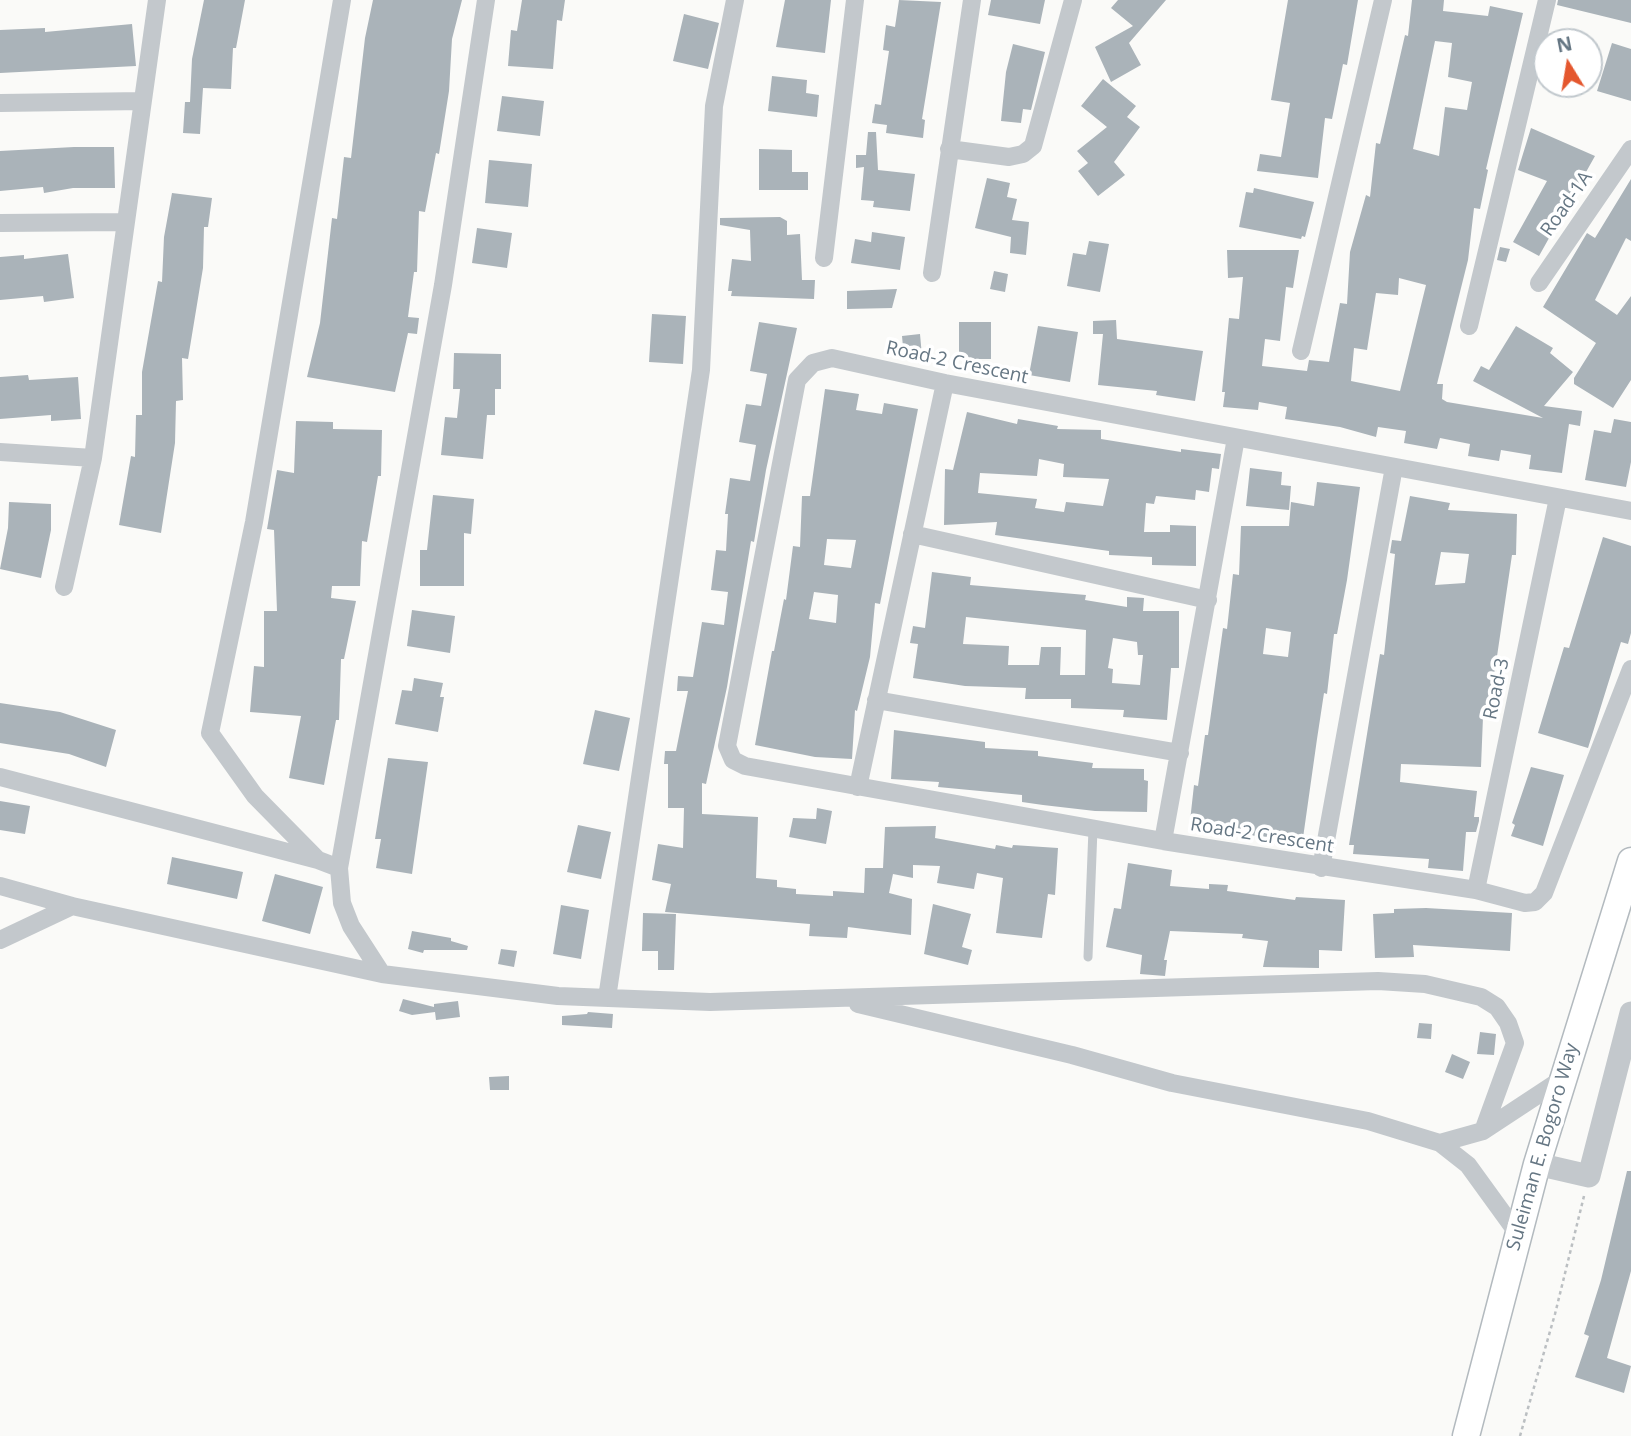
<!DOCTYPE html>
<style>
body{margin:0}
#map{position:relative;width:1631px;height:1436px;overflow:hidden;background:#fafaf8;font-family:"Open Sans",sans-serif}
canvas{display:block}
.north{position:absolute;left:1533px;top:28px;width:70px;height:70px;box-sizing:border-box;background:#fff;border:2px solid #c1c8cd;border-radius:50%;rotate:349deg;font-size:19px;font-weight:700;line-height:28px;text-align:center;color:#657683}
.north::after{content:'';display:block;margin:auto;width:24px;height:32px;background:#e4572e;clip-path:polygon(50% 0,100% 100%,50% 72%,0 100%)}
</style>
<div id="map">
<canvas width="1631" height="1436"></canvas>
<div class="north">N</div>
</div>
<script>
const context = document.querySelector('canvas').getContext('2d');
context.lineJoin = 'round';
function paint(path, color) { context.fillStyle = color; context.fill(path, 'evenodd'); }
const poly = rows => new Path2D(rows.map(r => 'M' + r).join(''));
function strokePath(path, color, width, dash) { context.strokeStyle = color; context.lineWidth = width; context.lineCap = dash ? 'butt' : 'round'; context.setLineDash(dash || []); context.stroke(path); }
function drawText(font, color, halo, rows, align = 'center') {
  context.font = font + ' "Open Sans",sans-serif'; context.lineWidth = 7; context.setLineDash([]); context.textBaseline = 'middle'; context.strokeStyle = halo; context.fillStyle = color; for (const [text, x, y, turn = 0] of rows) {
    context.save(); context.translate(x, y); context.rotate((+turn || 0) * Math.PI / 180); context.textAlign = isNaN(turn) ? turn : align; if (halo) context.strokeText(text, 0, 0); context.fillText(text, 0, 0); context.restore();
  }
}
paint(poly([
 [204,0,245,0,236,48,233,48,231,89,203,88,200,134,183,133,185,102,190,102,192,59],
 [373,0,462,0,452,39,449,91,439,154,436,153,425,212,419,211,417,272,414,272,408,317,419,318,417,334,408,333,395,392,307,377,320,323,332,218,337,219,344,157,351,158,365,38],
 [522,0,565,0,562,21,557,20,553,69,508,66,511,30,517,31],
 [785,0,831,0,825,53,776,47],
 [899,0,941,2,922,119,925,120,923,138,886,133,887,125,872,123,875,104,881,105,889,51,883,50,886,25,895,27],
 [991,0,1045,0,1040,24,988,15],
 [1118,0,1166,0,1129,43,1141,65,1111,82,1095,47,1133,26,1111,8],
 [1288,0,1358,0,1347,65,1343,64,1332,119,1325,118,1318,178,1257,171,1260,154,1281,157,1290,103,1271,100],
 [1412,0,1444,0,1443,11,1488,16,1490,6,1523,13,1486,169,1488,170,1480,209,1474,208,1468,260,1437,384,1443,384,1442,399,1447,402,1543,418,1473,381,1481,366,1489,370,1516,326,1553,348,1550,353,1573,372,1544,406,1582,411,1580,426,1569,424,1562,473,1529,469,1531,455,1501,450,1499,461,1468,456,1470,444,1440,438,1437,449,1404,443,1406,431,1378,427,1376,437,1340,427,1285,419,1287,407,1259,402,1258,410,1223,407,1225,392,1222,392,1229,318,1239,319,1243,277,1228,278,1227,250,1299,250,1293,288,1286,287,1280,341,1265,339,1262,366,1307,371,1309,360,1329,362,1340,303,1347,304,1350,252,1366,195,1370,197,1376,143,1380,144,1405,35,1408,36],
 [1435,41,1452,43,1448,77,1472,82,1467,110,1445,107,1439,156,1413,149],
 [1399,278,1426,285,1400,391,1351,381,1354,348,1367,350,1376,293,1398,295],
 [1558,0,1631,0,1631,23,1557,5],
 [684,14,719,23,708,69,673,61],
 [132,24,136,66,0,73,0,30,45,28,45,32],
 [1612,43,1631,49,1631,101,1597,91],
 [1013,44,1045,52,1031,110,1023,109,1021,123,1001,121,1006,72],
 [772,76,807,80,806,93,819,95,817,117,768,111],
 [1103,79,1136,106,1127,117,1140,127,1114,162,1125,175,1098,196,1078,171,1088,163,1077,151,1107,127,1081,106],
 [502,96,544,101,540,136,497,131],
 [1531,128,1595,156,1539,256,1513,242,1547,181,1518,170],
 [868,132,876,132,878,170,915,174,910,211,873,207,874,201,861,200,864,167,856,168,856,155,866,155],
 [74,147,114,147,115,188,73,188,44,193,43,187,0,191,0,151],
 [759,149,792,150,792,172,808,172,808,190,759,190],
 [489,160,532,164,528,207,485,203],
 [987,178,1010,183,1007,197,1017,199,1012,220,1029,222,1026,255,1010,253,1011,237,975,228],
 [1631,179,1631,241,1626,238,1595,300,1617,315,1631,296,1631,380,1613,408,1574,384,1574,378,1596,343,1543,307,1587,233,1595,238],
 [1254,188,1314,202,1305,237,1302,236,1301,239,1239,227,1246,192,1253,193],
 [172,193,212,198,208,227,204,227,203,268,188,359,182,358,183,400,176,401,175,443,161,533,119,525,131,456,135,457,136,415,142,415,142,372,158,281,162,282,164,237],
 [780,217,787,221,787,235,800,234,802,280,815,280,814,299,731,296,732,291,728,291,732,259,751,261,750,230,720,225,720,218],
 [477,228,512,233,507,268,472,263],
 [872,232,905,237,900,270,851,263,855,239,871,242],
 [1089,241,1109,244,1100,292,1067,286,1073,253,1086,255],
 [1500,247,1510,249,1506,262,1497,260],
 [68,254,74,298,44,302,43,296,0,300,0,257,24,255,24,259],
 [994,271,1008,274,1005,292,990,289],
 [897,289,892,308,847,309,847,291],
 [652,314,686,316,683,364,649,362],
 [1116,320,1117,339,1203,351,1195,401,1156,395,1157,391,1098,385,1103,334,1093,334,1093,321],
 [759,322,797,328,766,470,754,542,751,541,727,687,706,784,702,783,702,814,758,817,756,878,777,880,777,887,796,889,796,894,833,896,833,891,864,893,865,868,883,868,885,827,936,826,935,838,995,849,996,845,1012,848,1013,845,1058,848,1055,895,1048,894,1042,938,996,933,1003,878,977,873,974,889,937,883,940,866,913,865,913,878,893,874,889,893,912,899,911,935,848,927,847,938,809,936,810,924,665,912,671,884,652,880,658,844,683,848,684,808,668,808,668,764,664,764,665,751,676,751,688,691,677,691,678,676,693,677,702,622,724,625,728,592,711,590,716,550,726,551,728,514,725,514,730,478,750,481,756,445,739,442,746,404,761,406,767,374,750,371],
 [959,322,991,322,991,359,959,359],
 [1038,326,1078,332,1070,382,1029,375],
 [920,334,922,356,904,358,902,336],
 [454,353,501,354,501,389,495,389,495,415,487,415,483,459,441,455,445,417,457,418,460,389,453,389],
 [28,375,29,380,78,377,81,419,51,421,51,415,0,419,0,377],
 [825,389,859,394,856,410,882,414,884,403,918,409,880,604,875,603,870,657,857,711,855,710,852,759,815,757,755,745,772,651,774,651,784,599,786,600,793,546,800,547,802,496,810,496],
 [827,539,856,540,851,568,824,565],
 [814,592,838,595,836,623,809,619],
 [967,412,1017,424,1018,419,1058,426,1057,429,1101,430,1101,439,1181,452,1181,449,1221,454,1219,469,1212,468,1209,492,1196,490,1195,500,1156,496,1154,504,1146,503,1144,532,1170,532,1170,525,1196,526,1196,566,1152,565,1152,557,1109,555,1109,551,995,535,997,522,944,525,945,469,953,470],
 [1039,459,1064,464,1063,477,1109,479,1103,506,1066,502,1064,512,1035,508,1037,499,978,493,980,473,1037,476],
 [1614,419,1631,422,1631,462,1626,487,1585,480,1594,430,1611,433],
 [296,421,333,422,333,429,382,430,381,476,378,476,367,542,362,541,360,586,332,586,331,598,356,601,344,659,341,659,339,720,336,720,324,785,289,778,301,716,250,712,254,666,264,667,264,611,277,611,274,530,267,529,277,470,294,473],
 [1250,468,1282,472,1281,485,1291,486,1289,510,1246,506],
 [1317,482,1360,487,1347,580,1337,634,1334,634,1327,694,1324,693,1317,739,1302,845,1269,841,1269,837,1189,830,1194,785,1198,786,1205,735,1208,735,1223,628,1227,629,1233,574,1239,575,1241,526,1289,526,1291,502,1314,506],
 [1266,628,1291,632,1288,657,1263,654],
 [433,495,474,499,471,534,464,533,464,586,420,586,420,550,427,550],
 [1410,496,1450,503,1448,510,1517,514,1516,555,1512,555,1496,663,1486,717,1483,717,1481,767,1401,764,1400,782,1477,791,1474,817,1479,817,1479,821,1476,832,1466,832,1463,871,1428,868,1429,859,1353,854,1354,845,1349,845,1380,654,1384,655,1395,554,1390,553,1392,540,1401,541],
 [1441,552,1469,554,1465,583,1435,585],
 [9,502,51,504,51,530,41,578,0,569,8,528],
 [1603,537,1631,546,1631,633,1628,644,1621,642,1588,748,1538,733,1564,647,1569,648],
 [932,572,971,577,970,585,1086,595,1085,600,1127,607,1127,597,1144,598,1143,611,1179,611,1179,668,1171,668,1167,720,1123,717,1124,710,1071,708,1071,699,1025,699,1026,688,965,686,913,678,918,644,910,643,913,626,925,628],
 [966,617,1086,630,1085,675,1060,675,1061,647,1041,647,1039,665,1008,665,1009,646,963,644],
 [1113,638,1137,642,1138,655,1143,655,1140,685,1112,683,1113,669,1108,668],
 [412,610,455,616,450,653,407,646],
 [414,678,443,683,440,697,444,697,438,732,395,724,402,690,412,691],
 [0,703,60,712,116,730,106,767,69,754,0,743],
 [595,710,630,718,619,771,583,764],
 [894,730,985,742,985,748,1038,751,1038,756,1093,763,1092,768,1144,769,1144,780,1148,781,1147,812,1095,811,1043,805,1022,802,1022,795,938,787,939,782,891,779],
 [388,758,428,762,412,874,376,868,381,839,375,839],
 [1531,767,1564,775,1543,846,1511,836,1515,825,1512,823],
 [0,801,30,806,25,834,0,830],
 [817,808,832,811,826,844,789,837,793,818,816,819],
 [578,825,611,832,601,879,567,872],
 [172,857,243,872,237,899,167,884],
 [1128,863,1172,870,1170,886,1209,889,1209,884,1228,885,1227,891,1295,900,1296,897,1345,900,1342,951,1319,950,1319,968,1263,967,1268,941,1242,938,1243,934,1170,931,1164,960,1167,960,1165,976,1140,974,1142,955,1106,947,1114,908,1121,909],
 [275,874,323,887,310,934,262,921],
 [933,904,971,914,962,947,972,950,968,965,924,954],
 [561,905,589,910,581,959,553,954],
 [1426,908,1512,913,1510,951,1413,945,1414,957,1375,958,1373,914,1394,913,1394,909],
 [643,913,676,914,674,970,658,970,658,951,642,951],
 [412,931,451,938,451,941,468,946,467,950,424,950,423,953,408,949],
 [501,949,517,951,514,967,498,964],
 [403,999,434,1007,434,1004,458,1001,460,1017,436,1020,435,1012,412,1015,399,1011],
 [588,1012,613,1014,612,1028,562,1025,562,1016,587,1014],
 [1419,1023,1432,1024,1431,1039,1417,1038],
 [1480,1032,1496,1034,1494,1055,1477,1054],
 [1452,1054,1470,1062,1463,1079,1445,1072],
 [509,1076,509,1090,490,1090,489,1077],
 [1627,1171,1631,1171,1631,1271,1607,1358,1631,1366,1624,1393,1575,1377,1589,1336,1584,1334,1601,1280]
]), '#aab3b9');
const secondary = poly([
 [1466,1436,1537,1164,1631,861]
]);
strokePath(secondary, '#b3babf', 29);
strokePath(poly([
 [1520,1436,1555,1314,1584,1196]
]), '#bbbfc2', 2.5, [3.5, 3.5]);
strokePath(poly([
 [1088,957,1093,829]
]), '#c3c8cc', 9);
strokePath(poly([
 [342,0,254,522,210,733,255,796,318,860,339,868,342,903,351,926,382,974],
 [0,103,143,101],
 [949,149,1009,157,1023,154,1033,146,1073,0],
 [0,223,125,222],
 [824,258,855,0],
 [932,273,972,0],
 [1539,283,1631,149],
 [1469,326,1547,0],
 [1301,351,1383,0],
 [0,452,93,458],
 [1631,511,945,383,832,358,813,363,797,380,727,746,733,760,745,766,1163,841,1476,890,1525,903,1535,902,1544,893,1631,669],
 [912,534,1208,600],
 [64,587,93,458,157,0],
 [876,700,1180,753],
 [0,777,318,860],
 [858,787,945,383],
 [1163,841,1236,438],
 [339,868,443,285,486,0],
 [1321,868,1394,467],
 [0,886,72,906],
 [1476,890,1558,498],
 [0,940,72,906,382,974,558,996,710,1002,1378,981,1425,984,1481,997,1497,1007,1508,1023,1515,1043,1483,1131],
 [607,998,701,370,714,106,735,0],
 [858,1004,1072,1055,1172,1083,1368,1121,1440,1143,1483,1131,1562,1079],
 [1440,1143,1468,1165,1518,1234]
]), '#c3c8cc', 18);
strokePath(poly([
 [1537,1164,1589,1176,1631,1013]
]), '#c3c8cc', 23);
strokePath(secondary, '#fff', 26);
drawText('19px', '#657683', '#fff', [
 ["Road-1A",1567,204,-55],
 ["Road-2 Crescent",957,363,12],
 ["Road-3",1497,689,-78],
 ["Road-2 Crescent",1262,836,9],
 ["Suleiman E. Bogoro Way",1543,1147,-74]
]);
</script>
